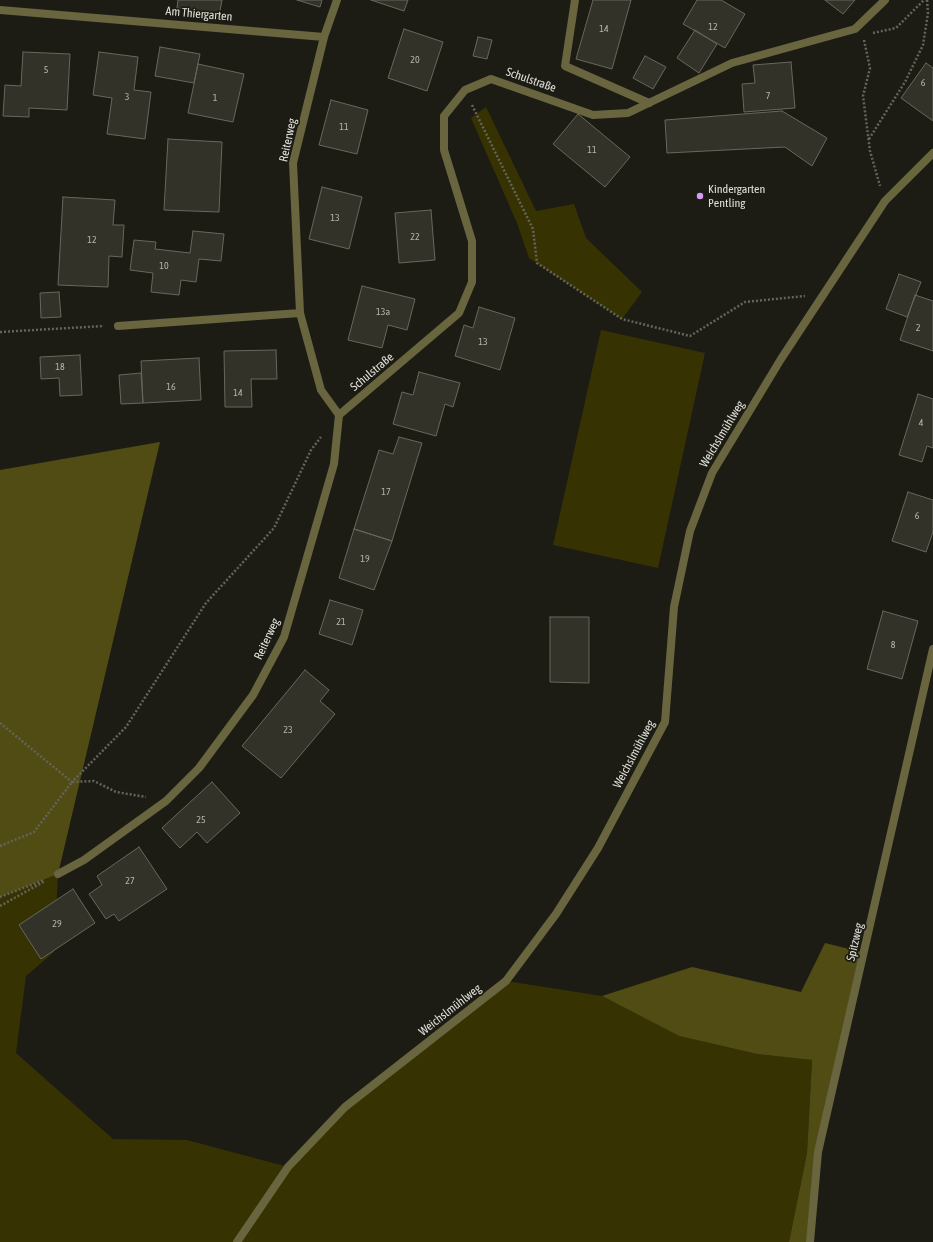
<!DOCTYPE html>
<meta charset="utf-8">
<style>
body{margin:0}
canvas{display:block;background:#1c1c14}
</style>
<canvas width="933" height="1242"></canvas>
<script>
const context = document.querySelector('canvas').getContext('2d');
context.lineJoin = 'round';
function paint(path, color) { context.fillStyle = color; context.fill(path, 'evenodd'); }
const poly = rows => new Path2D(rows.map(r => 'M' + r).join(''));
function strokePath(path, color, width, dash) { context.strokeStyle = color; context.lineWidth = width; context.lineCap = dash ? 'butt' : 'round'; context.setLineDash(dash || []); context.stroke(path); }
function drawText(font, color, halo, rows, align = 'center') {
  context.font = font + ' "Asap Condensed",sans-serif'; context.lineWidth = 3.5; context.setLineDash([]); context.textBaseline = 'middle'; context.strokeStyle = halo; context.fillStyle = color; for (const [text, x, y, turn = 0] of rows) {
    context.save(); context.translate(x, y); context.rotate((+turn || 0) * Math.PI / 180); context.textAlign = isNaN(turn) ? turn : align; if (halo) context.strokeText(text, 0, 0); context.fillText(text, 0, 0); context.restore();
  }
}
paint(poly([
 [486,107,536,211,574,204,586,238,642,292,622,319,529,258,517,223,471,118],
 [601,330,705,353,658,568,553,545],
 [58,874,54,952,26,976,16,1053,113,1139,187,1140,288,1167,345,1107,506,981,602,996,679,1036,757,1054,812,1060,807,1153,789,1242,0,1242,0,897]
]), '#363202');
paint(poly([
 [160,442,58,874,0,897,0,470],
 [825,943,865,953,818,1152,810,1242,789,1242,807,1153,812,1060,757,1054,679,1036,602,996,692,967,801,992]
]), '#504c13');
const building = poly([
 [178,0,222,0,219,16,177,8,178,0],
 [297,0,322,0,320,7,297,0],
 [371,0,408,0,404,11,371,0],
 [593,0,631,0,612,69,576,59,593,0],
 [697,0,721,0,745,14,725,48,683,24,697,0],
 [825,0,855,0,843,14,825,0],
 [404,29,443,42,427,91,388,78,404,29],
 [695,30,717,44,699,73,677,58,695,30],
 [478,37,492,40,487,59,473,56,478,37],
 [160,47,200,54,194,83,155,76,160,47],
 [23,52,70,54,67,110,29,108,29,117,3,116,5,85,21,86,23,52],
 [99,52,138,57,134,90,151,92,145,139,107,134,112,98,93,95,99,52],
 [645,56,666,67,653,89,633,78,645,56],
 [791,62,795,108,744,112,742,84,755,83,753,65,791,62],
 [926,63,933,68,933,121,901,98,926,63],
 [198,64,244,74,233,122,188,113,198,64],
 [331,100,368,110,357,154,319,145,331,100],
 [782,111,827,138,812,166,785,147,667,153,665,120,782,111],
 [578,114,630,157,605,187,553,144,578,114],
 [168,139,222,142,219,212,164,210,168,139],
 [322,187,362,197,349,249,309,239,322,187],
 [63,197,115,200,113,225,124,225,122,257,109,256,108,287,58,285,63,197],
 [431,210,435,260,399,263,395,213,431,210],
 [193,231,224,234,221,261,199,259,196,282,181,280,179,295,151,292,153,273,130,270,134,240,156,242,155,249,190,253,193,231],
 [899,274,921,282,907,317,886,309,899,274],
 [362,286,415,299,407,330,388,325,382,348,348,340,362,286],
 [59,292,61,317,41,318,40,293,59,292],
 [915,295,933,301,933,351,900,340,915,295],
 [479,307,515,318,500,370,455,356,464,325,473,328,479,307],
 [276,350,277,379,251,379,252,407,225,407,224,351,276,350],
 [80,355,82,395,60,396,59,378,41,379,40,357,80,355],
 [199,358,201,400,143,403,141,361,199,358],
 [419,372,460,383,453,407,445,404,436,436,393,424,402,392,413,395,419,372],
 [141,373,143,403,121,404,119,375,141,373],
 [918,394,933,399,933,448,927,446,922,462,899,455,918,394],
 [399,437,422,443,392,541,354,529,379,450,393,454,399,437],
 [908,492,933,500,933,532,926,552,892,541,908,492],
 [354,529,392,541,374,590,339,578,354,529],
 [330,600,363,610,352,645,319,634,330,600],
 [883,611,918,621,902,679,867,669,883,611],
 [550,617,589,617,589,683,550,682,550,617],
 [305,670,329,690,320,701,335,714,281,778,242,746,305,670],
 [212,782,240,813,207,843,197,832,180,848,162,828,212,782],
 [139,847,167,889,119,921,114,914,106,919,89,894,102,885,97,876,139,847],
 [73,889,95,923,41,959,19,925,73,889]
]);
paint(building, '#323229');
strokePath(building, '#67675d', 1);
strokePath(poly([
 [873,33,896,28,924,0],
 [864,40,870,68,863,96,870,151,880,186],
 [472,105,533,229,537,263,622,319,690,336,745,302,805,296],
 [869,139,905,82,923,45,928,13,927,0],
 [0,332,104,326],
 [0,723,72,782,126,727,206,603,274,528,311,450,321,437],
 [0,846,34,832,72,782,94,781,116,792,146,797],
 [0,897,44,880],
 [0,906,45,881]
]), '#64645c', 2.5, [2, 2]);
strokePath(poly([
 [575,0,565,66,649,103]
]), '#68653f', 8);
strokePath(poly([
 [0,10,324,37],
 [118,326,300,313],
 [339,415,459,313,472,282,472,241,444,150,444,116,465,90,491,79,593,115,628,113,732,63,855,29,885,0],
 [58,874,84,860,166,801,199,768,253,695,284,637,334,464,339,415,321,390,300,313,293,163,324,37,337,0],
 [237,1242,288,1167,345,1107,506,981,556,914,598,848,665,722,674,607,690,531,712,473,781,359,885,201,933,153],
 [810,1242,818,1152,933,649]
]), '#68653f', 8);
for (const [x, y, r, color] of [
 [700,196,4,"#da9af7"]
]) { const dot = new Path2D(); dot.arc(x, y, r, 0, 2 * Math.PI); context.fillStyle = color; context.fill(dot); strokePath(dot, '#1c1c14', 1.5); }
drawText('10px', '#b4b4ae', null, [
 ["12",713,27],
 ["14",604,29],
 ["20",415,60],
 ["5",46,70],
 ["6",923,83],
 ["7",768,96],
 ["3",127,97],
 ["1",215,98],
 ["11",344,127],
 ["11",592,150],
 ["13",335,218],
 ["22",415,237],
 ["12",92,240],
 ["10",164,266],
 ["13a",383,312],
 ["2",918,328],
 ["13",483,342],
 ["18",60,367],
 ["16",171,387],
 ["14",238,393],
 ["4",921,423],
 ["17",386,492],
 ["6",917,516],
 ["19",365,559],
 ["21",341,622],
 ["8",893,645],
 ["23",288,730],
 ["25",201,820],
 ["27",130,881],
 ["29",57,924]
]);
drawText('12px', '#e0e0da', '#1c1c14', [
 ["Am Thiergarten",199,14,5],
 ["Schulstraße",531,80,19],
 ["Reiterweg",288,140,-78],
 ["Schulstraße",372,372,-40],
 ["Weichslmühlweg",722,434,-59],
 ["Reiterweg",267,639,-65],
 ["Weichslmühlweg",634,754,-62],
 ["Spitzweg",855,942,-77],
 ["Weichslmühlweg",450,1010,-38]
]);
drawText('12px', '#e0e0da', '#1c1c14', [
 ["Kindergarten",708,189],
 ["Pentling",708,203]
], 'left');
</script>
